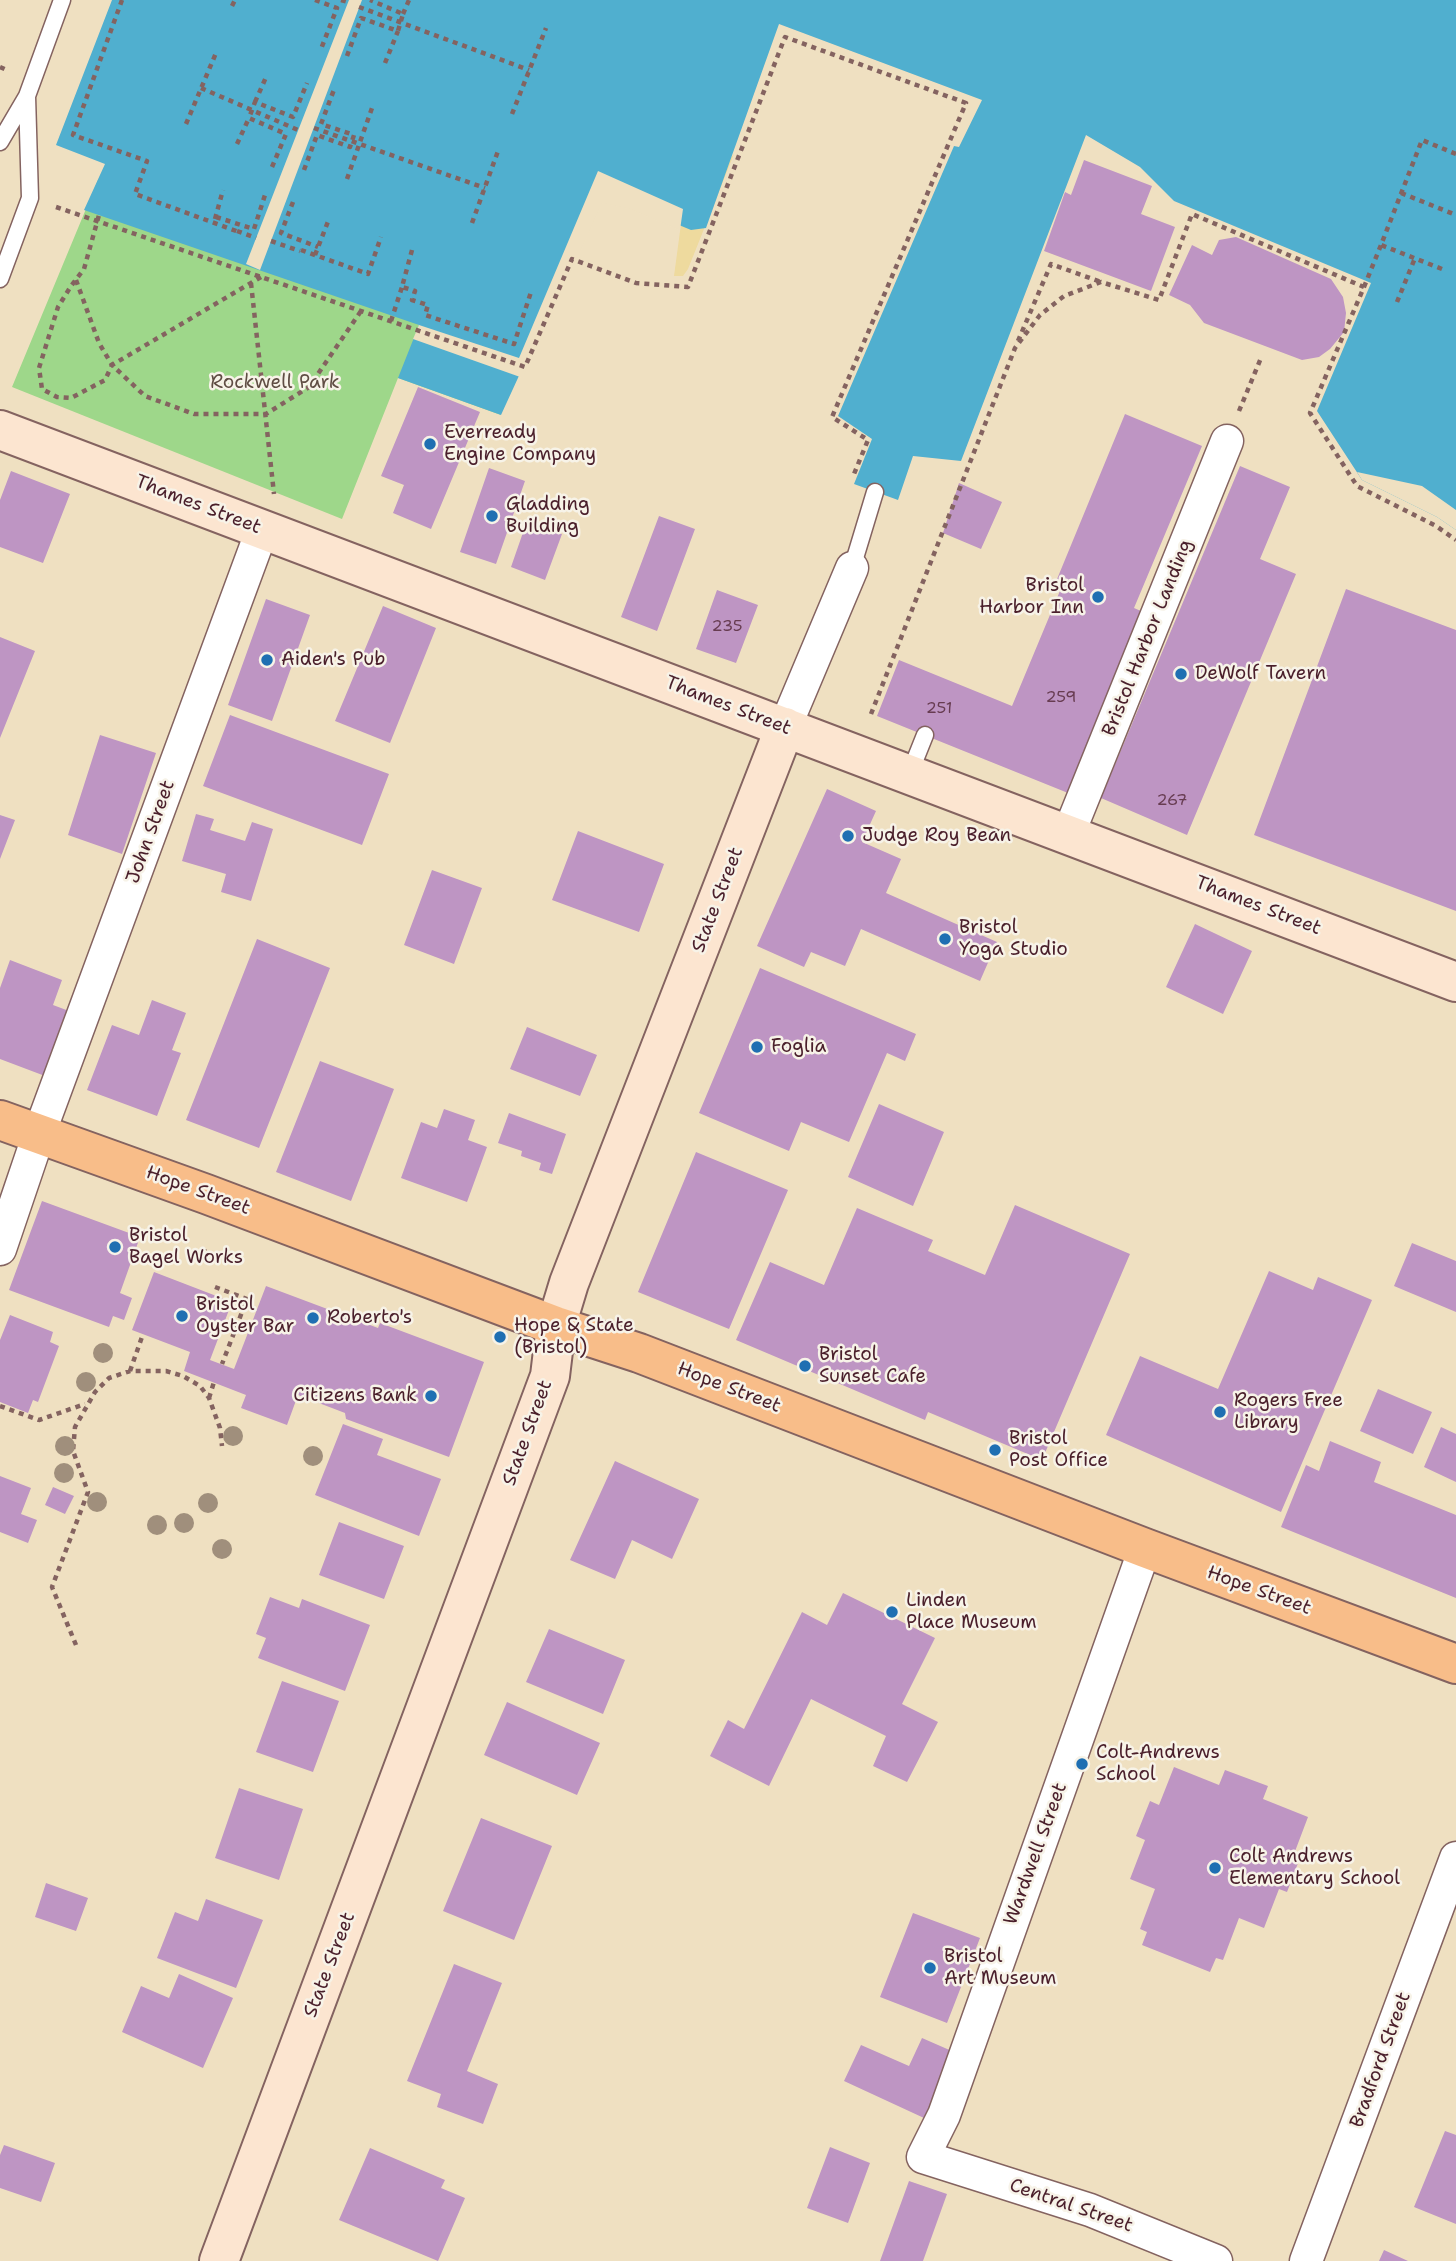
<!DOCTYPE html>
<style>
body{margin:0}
canvas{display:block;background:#efe0c1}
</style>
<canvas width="1456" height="2261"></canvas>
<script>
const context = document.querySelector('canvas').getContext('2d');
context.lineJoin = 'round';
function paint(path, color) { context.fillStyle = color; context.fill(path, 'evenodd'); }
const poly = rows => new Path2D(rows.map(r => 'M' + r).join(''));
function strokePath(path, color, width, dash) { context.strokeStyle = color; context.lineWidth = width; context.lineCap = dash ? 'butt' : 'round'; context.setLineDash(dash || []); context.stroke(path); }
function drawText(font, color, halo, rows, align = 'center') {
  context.font = font + ' "Shantell Sans",sans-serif'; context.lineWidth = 5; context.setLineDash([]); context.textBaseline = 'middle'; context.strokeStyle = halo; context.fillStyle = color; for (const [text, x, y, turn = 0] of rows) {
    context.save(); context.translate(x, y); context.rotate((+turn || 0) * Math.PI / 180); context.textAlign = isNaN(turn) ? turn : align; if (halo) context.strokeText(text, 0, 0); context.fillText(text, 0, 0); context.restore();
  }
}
paint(poly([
 [98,180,363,288,419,325,414,340,501,415,398,378,342,519,12,387]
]), '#9ed78a');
paint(poly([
 [734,154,688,269,683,276,674,276,683,209]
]), '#eeda9e');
paint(poly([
 [112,0,1456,0,1456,530,1437,517,1362,480,1317,411,1371,283,1174,201,1140,167,1086,135,961,461,913,456,898,500,854,484,872,439,838,416,954,146,959,147,982,100,779,24,706,228,691,230,631,205,600,199,501,415,398,378,419,325,84,210,105,164,56,145]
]), '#50afcf');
paint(poly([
 [349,0,362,0,260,270,246,264],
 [598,171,683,209,680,230,630,209,602,203,523,378,413,339,419,325,519,358],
 [1357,472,1422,486,1456,510,1456,530,1437,517,1362,480]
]), '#efe0c1');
paint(poly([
 [1084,160,1152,186,1141,214,1175,227,1151,291,1044,251,1065,192,1071,195],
 [1236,237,1331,279,1343,297,1346,313,1344,332,1330,349,1319,357,1302,360,1204,323,1190,305,1169,295,1192,245,1212,255,1219,240],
 [418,387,480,412,431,529,393,513,404,485,381,476],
 [1125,414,1202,446,1134,608,1148,614,1073,795,877,716,899,660,1012,706,1062,586,1055,584],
 [1240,466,1290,487,1260,559,1296,574,1187,835,1101,798],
 [489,468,525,481,496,564,460,552],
 [11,471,70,494,43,563,0,547,0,500],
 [959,483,1002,502,981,549,943,533],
 [659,516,695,529,657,631,621,617],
 [527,521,562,534,545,580,511,567],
 [1346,589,1456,630,1456,911,1254,835],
 [717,590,758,605,736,663,696,649],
 [266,599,310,615,272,721,228,705],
 [383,606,436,628,390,743,335,721],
 [0,637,35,651,0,738],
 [230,715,389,774,362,845,203,786],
 [100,735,156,753,122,854,68,835],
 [827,789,876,811,862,842,901,859,886,893,997,942,980,981,861,929,845,966,811,952,804,967,757,946],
 [196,814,214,819,210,830,245,841,252,822,273,829,251,901,221,892,226,874,182,861],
 [0,815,15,820,0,859],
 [578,831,664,864,639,932,552,900],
 [432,870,482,888,454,964,404,945],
 [1195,924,1252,951,1223,1014,1166,987],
 [257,939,330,968,259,1148,186,1120],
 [10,960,62,980,53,1005,69,1011,45,1076,0,1059,0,988],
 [760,968,916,1034,905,1061,887,1053,849,1142,801,1122,789,1151,699,1113],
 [152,1000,186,1013,172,1050,181,1053,157,1116,87,1090,112,1025,139,1035],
 [527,1027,597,1055,580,1096,510,1069],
 [320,1061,394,1089,351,1201,276,1172],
 [879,1104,944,1132,913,1206,848,1177],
 [444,1109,475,1120,468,1140,487,1147,467,1202,401,1178,421,1122,437,1128],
 [509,1113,566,1134,552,1174,539,1170,541,1163,521,1156,522,1151,498,1143],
 [696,1152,788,1190,729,1329,638,1292],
 [42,1201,140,1237,120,1293,132,1298,124,1320,113,1316,109,1327,9,1290],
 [1015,1205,1130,1254,1042,1460,928,1412,925,1420,736,1340,770,1262,824,1285,857,1208,933,1240,928,1251,985,1275],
 [1412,1243,1456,1261,1456,1312,1394,1286],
 [1269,1271,1313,1290,1318,1277,1372,1300,1281,1512,1106,1435,1140,1356,1218,1389],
 [154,1272,232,1302,210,1360,234,1369,266,1286,378,1328,380,1323,484,1362,449,1457,346,1419,345,1413,298,1395,287,1425,241,1408,246,1395,184,1371,190,1352,132,1330],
 [10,1315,53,1332,50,1342,59,1346,38,1402,33,1400,28,1413,0,1402,0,1340],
 [1378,1389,1432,1412,1413,1454,1360,1431],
 [343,1424,383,1439,377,1455,441,1479,419,1536,315,1495],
 [1441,1427,1456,1434,1456,1482,1424,1467],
 [1330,1441,1381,1462,1374,1482,1456,1515,1456,1598,1281,1527,1306,1465,1319,1471],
 [615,1461,699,1499,672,1559,632,1540,615,1579,570,1560],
 [0,1476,31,1488,21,1514,37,1520,28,1543,0,1532],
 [53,1487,74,1496,65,1514,45,1505],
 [339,1522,404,1546,384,1599,319,1575],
 [843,1593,935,1638,902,1704,938,1722,907,1782,873,1766,886,1736,811,1699,769,1786,710,1756,728,1720,744,1729,802,1612,827,1625],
 [270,1597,299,1608,302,1599,370,1625,345,1691,258,1658,266,1638,256,1634],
 [549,1629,625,1660,603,1714,526,1682],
 [282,1681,339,1701,313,1772,256,1752],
 [507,1702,600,1743,577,1795,484,1755],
 [1174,1767,1219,1785,1225,1770,1268,1786,1263,1799,1308,1817,1294,1854,1300,1858,1287,1892,1279,1889,1264,1928,1239,1918,1223,1960,1216,1958,1210,1972,1142,1945,1147,1932,1140,1929,1155,1889,1130,1879,1145,1840,1136,1836,1150,1801,1159,1805],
 [239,1788,303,1809,279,1880,215,1858],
 [481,1818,552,1846,514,1940,443,1911],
 [46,1883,88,1898,76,1931,35,1917],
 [206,1899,263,1920,236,1988,157,1958,175,1912,198,1921],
 [913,1913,980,1938,947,2023,880,1997],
 [454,1964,502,1983,467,2071,498,2084,483,2124,437,2107,441,2094,407,2081],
 [179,1974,233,1998,203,2068,122,2032,141,1986,169,1998],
 [922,2038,954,2052,924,2118,844,2081,861,2045,909,2066],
 [1445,2131,1456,2135,1456,2224,1414,2207],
 [4,2145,55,2163,41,2202,0,2188,0,2155],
 [830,2147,870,2163,848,2223,807,2208],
 [370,2148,445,2180,441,2188,465,2198,438,2261,339,2220],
 [909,2181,947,2194,923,2261,880,2261],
 [1384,2250,1408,2261,1379,2261]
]), '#be95c3');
const lane = poly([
 [0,142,27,96,62,0],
 [0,279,30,198,27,96],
 [852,568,875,492],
 [909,775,925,735]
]);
const street = poly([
 [785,727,852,568],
 [1068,835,1227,441],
 [0,1249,39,1134,262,530],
 [1145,1548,944,2115,923,2157,1090,2210,1216,2261],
 [1306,2261,1456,1858]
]);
const secondary = poly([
 [0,430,1456,982],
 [219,2261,550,1376,556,1326,569,1283,785,727]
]);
const primary = poly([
 [0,1120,206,1194,556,1326,639,1353,1145,1548,1456,1664]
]);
strokePath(lane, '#846360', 19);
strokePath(street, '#846360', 35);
strokePath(secondary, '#846360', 42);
strokePath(primary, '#846360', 42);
strokePath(poly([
 [122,0,73,135,147,161,135,194,239,232],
 [315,0,337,8,321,49],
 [341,0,348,2],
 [232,6,235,0],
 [359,7,529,70],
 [403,14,409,0],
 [347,56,361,18,398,31,403,14,370,0],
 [385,63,398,31],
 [0,67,9,71],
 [201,88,298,130],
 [255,102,267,75],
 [512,114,546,28],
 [186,124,216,53],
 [314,128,485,188],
 [237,144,249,118],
 [272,167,286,134,249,118,255,102,293,117,307,83],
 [304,170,317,135,350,147,354,135,321,124,335,87],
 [347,179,372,108],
 [1401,193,1456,215],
 [293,202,281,233,318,247],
 [56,207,525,367,572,259,636,283,688,287,785,37,966,103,832,417,868,440,854,474],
 [216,217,254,229,265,195],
 [215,219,223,190],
 [472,223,498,151],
 [237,231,256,238],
 [271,241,300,251],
 [301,250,368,274,381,237],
 [412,250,402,287,415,291,412,300,428,305,425,315,514,344,531,292],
 [315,255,329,219],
 [1442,269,1381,245,1422,140,1456,154],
 [261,277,112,365,145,396,194,414,266,414,309,387,361,311],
 [76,280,99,343,112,365,105,380,71,398,57,397,42,389,39,368,58,307,71,286,84,269,99,215],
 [251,283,274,494],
 [1364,287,1381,245],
 [1397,302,1415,258],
 [391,321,402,287],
 [1018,341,1051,264,1101,282],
 [1239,411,1261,358],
 [871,714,1015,348,1040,315,1064,296,1101,282,1159,300,1192,214,1364,287,1310,413,1357,486,1436,526,1456,540],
 [201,1259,205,1249],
 [215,1287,247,1299,222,1364],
 [130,1371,143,1334],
 [209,1398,214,1382],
 [0,1406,39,1420,85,1404],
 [76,1645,52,1587,88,1492,73,1451,75,1427,95,1392,109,1378,130,1371,166,1371,183,1376,200,1386,209,1398,220,1428,222,1446]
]), '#846360', 4.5, [5, 5]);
strokePath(lane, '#fff', 16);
strokePath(street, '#fff', 32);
strokePath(secondary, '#fce5d0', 38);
strokePath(primary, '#f8bd89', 38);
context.fillStyle = '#a08f7c';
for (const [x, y] of [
 [103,1353],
 [86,1382],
 [233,1436],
 [65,1446],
 [313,1456],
 [64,1473],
 [97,1502],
 [208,1503],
 [184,1523],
 [157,1525],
 [222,1549]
]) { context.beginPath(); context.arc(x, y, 10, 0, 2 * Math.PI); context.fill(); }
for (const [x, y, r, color] of [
 [430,444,7,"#1f6fb2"],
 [492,516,7,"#1f6fb2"],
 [1098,597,7,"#1f6fb2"],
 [267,660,7,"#1f6fb2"],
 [1181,674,7,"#1f6fb2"],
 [848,836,7,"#1f6fb2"],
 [945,939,7,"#1f6fb2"],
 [757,1047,7,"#1f6fb2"],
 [115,1247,7,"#1f6fb2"],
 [182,1316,7,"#1f6fb2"],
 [313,1318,7,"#1f6fb2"],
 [500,1337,7,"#1f6fb2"],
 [805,1366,7,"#1f6fb2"],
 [431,1396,7,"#1f6fb2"],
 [1220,1412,7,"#1f6fb2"],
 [995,1450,7,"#1f6fb2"],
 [892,1612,7,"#1f6fb2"],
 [1082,1764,7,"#1f6fb2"],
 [1215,1868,7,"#1f6fb2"],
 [930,1968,7,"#1f6fb2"]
]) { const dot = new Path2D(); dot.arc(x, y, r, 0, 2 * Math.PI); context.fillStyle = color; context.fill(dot); strokePath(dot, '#f7f3e8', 2.5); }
drawText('16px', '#673c51', null, [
 ["235",727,627],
 ["259",1061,698],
 ["251",939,709],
 ["267",1172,801]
]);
drawText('19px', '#5f4d43', '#f7f3e8', [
 ["Rockwell Park",275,383]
]);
drawText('19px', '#4a1f2b', '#f7f3e8', [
 ["Everready",444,433],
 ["Engine Company",444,455],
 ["Gladding",506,505],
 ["Building",506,527],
 ["Bristol",1084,586,"right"],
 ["Harbor Inn",1084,608,"right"],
 ["Aiden's Pub",281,660],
 ["DeWolf Tavern",1195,674],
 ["Judge Roy Bean",862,836],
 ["Bristol",959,928],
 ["Yoga Studio",959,950],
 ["Foglia",771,1047],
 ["Bristol",129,1236],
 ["Bagel Works",129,1258],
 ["Bristol",196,1305],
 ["Oyster Bar",196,1327],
 ["Roberto's",327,1318],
 ["Hope & State",514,1326],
 ["(Bristol)",514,1348],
 ["Bristol",819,1355],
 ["Sunset Cafe",819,1377],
 ["Citizens Bank",417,1396,"right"],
 ["Rogers Free",1234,1401],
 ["Library",1234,1423],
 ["Bristol",1009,1439],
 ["Post Office",1009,1461],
 ["Linden",906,1601],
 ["Place Museum",906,1623],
 ["Colt-Andrews",1096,1753],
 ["School",1096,1775],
 ["Colt Andrews",1229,1857],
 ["Elementary School",1229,1879],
 ["Bristol",944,1957],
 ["Art Museum",944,1979]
], 'left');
drawText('19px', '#4a1f2b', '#f7f3e8', [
 ["Thames Street",198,505,21],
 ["Bristol Harbor Landing",1148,638,-68],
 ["Thames Street",728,706,21],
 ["John Street",151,832,-70],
 ["State Street",718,900,-69],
 ["Thames Street",1258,906,21],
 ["Hope Street",198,1191,20],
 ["Hope Street",729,1388,21],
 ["State Street",528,1433,-70],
 ["Hope Street",1259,1591,20],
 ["Wardwell Street",1036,1854,-70],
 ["State Street",330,1965,-69],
 ["Bradford Street",1381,2060,-70],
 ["Central Street",1071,2206,19]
]);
</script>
